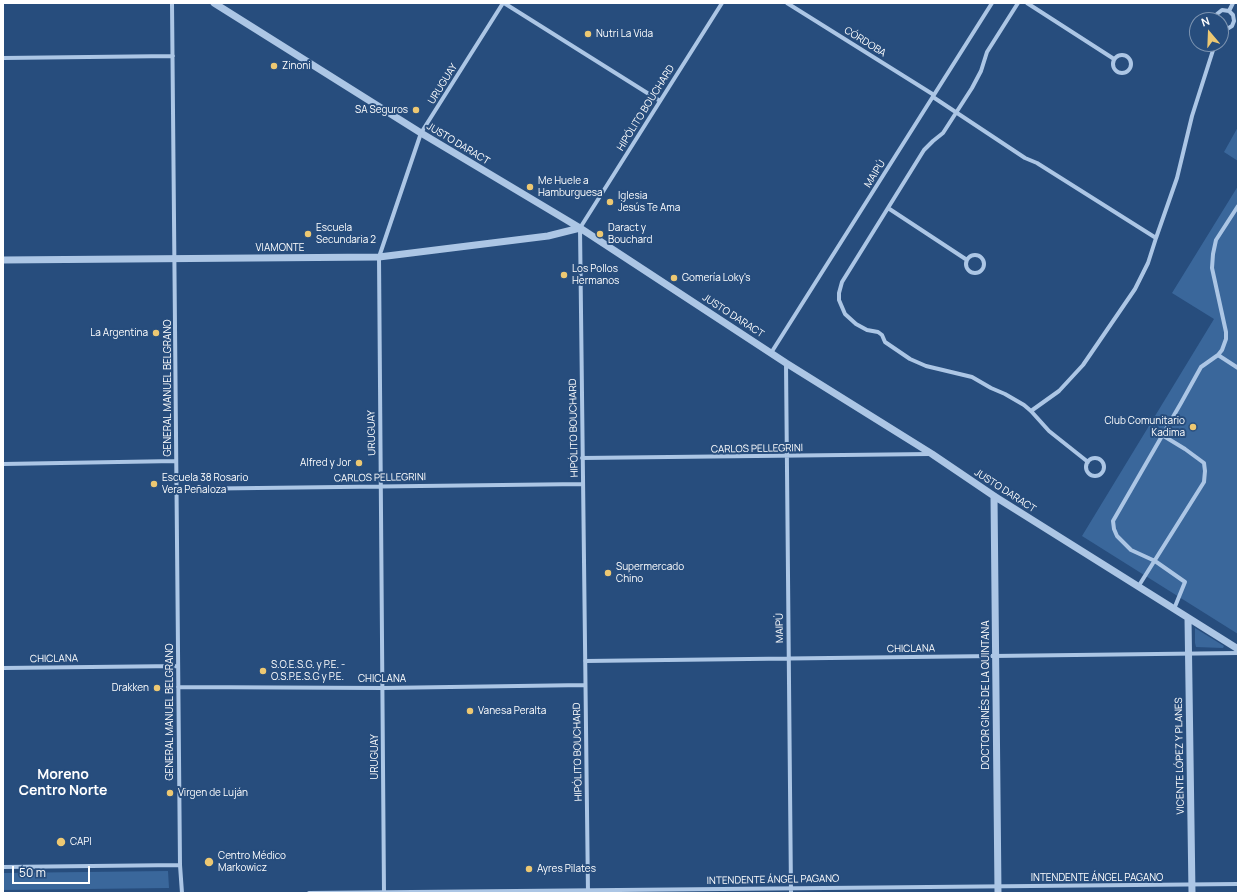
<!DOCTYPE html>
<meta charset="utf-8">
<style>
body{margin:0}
#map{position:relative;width:1241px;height:896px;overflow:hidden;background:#274d7d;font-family:Manrope,sans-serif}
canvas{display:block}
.frame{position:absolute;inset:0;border:4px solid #fff;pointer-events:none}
.north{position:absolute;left:1189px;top:12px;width:40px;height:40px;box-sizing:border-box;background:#274d7d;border:1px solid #7d94b1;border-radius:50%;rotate:341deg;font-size:11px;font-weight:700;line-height:16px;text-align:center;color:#fff}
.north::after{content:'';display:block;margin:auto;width:14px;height:18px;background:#edc872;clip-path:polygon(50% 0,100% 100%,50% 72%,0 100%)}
.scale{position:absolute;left:12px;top:866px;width:78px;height:18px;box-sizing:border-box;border:2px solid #fff;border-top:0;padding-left:5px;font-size:12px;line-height:14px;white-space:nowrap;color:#fff;-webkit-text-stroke:3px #274d7d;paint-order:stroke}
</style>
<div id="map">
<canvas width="1241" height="896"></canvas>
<div class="frame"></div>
<div class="north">N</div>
<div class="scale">50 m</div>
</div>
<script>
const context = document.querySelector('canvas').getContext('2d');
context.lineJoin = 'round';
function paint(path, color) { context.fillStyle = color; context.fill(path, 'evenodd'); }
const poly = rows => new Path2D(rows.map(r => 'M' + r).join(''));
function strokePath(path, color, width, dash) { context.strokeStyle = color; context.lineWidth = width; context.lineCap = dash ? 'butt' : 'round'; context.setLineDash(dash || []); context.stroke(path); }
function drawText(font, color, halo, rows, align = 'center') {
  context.font = font + ' Manrope,sans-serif'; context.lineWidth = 4; context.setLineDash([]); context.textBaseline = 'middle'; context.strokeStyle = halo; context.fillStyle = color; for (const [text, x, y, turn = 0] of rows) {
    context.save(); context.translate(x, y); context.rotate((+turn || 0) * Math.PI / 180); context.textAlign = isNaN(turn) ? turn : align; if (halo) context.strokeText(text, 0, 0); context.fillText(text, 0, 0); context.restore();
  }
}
paint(poly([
 [1238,127,1238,161,1224,152],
 [1238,186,1238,634,1082,536,1214,319,1172,293],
 [1195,628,1224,646,1223,648,1196,647,1195,643],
 [168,871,169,888,3,890,3,873]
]), '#3a679b');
strokePath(poly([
 [172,3,180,865,182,893],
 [504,3,660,101],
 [787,3,934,95],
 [1018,3,987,52,981,71,972,88,943,133,933,141,924,150,842,282,839,293,839,300,845,314,856,324,867,330,878,332,882,335,885,342,910,359,926,366,972,377,991,388,1005,394,1024,405,1031,411,1049,431,1088,462],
 [1027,3,1114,59],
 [1229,11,1233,3],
 [1215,20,1217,14,1222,10,1229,11,1233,15,1234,21,1232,26,1227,29,1221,28],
 '1113 64a9 9 0 1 1 18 0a9 9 0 1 1-18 0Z',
 [3,58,173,56],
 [933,97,1025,158,1037,163,1156,238,1177,178,1192,116,1215,44],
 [888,208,967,260],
 '966 264a9 9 0 1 1 18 0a9 9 0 1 1-18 0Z',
 [771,353,992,3],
 [1218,355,1238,368],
 [786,363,791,893],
 [1031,411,1059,391,1083,365,1135,289,1148,263,1156,238],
 '1086 467a9 9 0 1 1 18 0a9 9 0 1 1-18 0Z',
 [582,458,930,454],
 [3,464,176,461],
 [177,489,583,484],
 [1138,587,1204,482,1205,471,1204,463,1185,449,1162,435],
 [1174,609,1185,582,1155,561,1131,550,1117,536,1114,529,1113,521,1181,403,1201,367,1218,355,1222,350,1226,339,1226,332,1212,268,1213,254,1216,240,1238,206],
 [585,661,1238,653],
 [3,668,178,666],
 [178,687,383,688,585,685],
 [3,867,180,865],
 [309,893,1238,884],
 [384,893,379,257,421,133,503,3],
 [588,893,580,228,722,3]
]), '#acc6e5', 4);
strokePath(poly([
 [214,3,421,133,580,228,786,363,932,454,994,496,1238,649],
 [3,260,379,257,548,236,580,228],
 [994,496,998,893],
 [1188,618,1192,893]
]), '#acc6e5', 7);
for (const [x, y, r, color] of [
 [588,34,4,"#edc872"],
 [274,66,4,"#edc872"],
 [416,110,4,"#edc872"],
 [530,187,4,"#edc872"],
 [610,202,4,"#edc872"],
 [308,234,4,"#edc872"],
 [600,234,4,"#edc872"],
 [564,275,4,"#edc872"],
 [674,278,4,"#edc872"],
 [156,333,4,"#edc872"],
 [1193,427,4,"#edc872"],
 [359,463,4,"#edc872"],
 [154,484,4,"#edc872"],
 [608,573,4,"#edc872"],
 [263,671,4,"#edc872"],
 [157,688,4,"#edc872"],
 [470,711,4,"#edc872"],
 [170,793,4,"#edc872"],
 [61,842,5,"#edc872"],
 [209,862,5,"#edc872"],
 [529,869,4,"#edc872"]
]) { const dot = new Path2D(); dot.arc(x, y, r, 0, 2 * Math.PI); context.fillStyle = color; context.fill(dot); strokePath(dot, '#274d7d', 1.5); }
drawText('10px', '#fff', '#274d7d', [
 ["Nutri La Vida",596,34],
 ["Zinoni",282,66],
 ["SA Seguros",408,110,"right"],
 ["Me Huele a",538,181],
 ["Hamburguesa",538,193],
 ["Iglesia",618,196],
 ["Jesús Te Ama",618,208],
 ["Escuela",316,228],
 ["Secundaria 2",316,240],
 ["Daract y",608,228],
 ["Bouchard",608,240],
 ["Los Pollos",572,269],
 ["Hermanos",572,281],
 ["Gomería Loky's",682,278],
 ["La Argentina",148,333,"right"],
 ["Club Comunitario",1185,421,"right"],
 ["Kadima",1185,433,"right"],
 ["Alfred y Jor",351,463,"right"],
 ["Escuela 38 Rosario",162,478],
 ["Vera Peñaloza",162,490],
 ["Supermercado",616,567],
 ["Chino",616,579],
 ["S.O.E.S.G. y P.E. -",271,665],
 ["O.S.P.E.S.G y P.E.",271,677],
 ["Drakken",149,688,"right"],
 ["Vanesa Peralta",478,711],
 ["Virgen de Luján",178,793],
 ["CAPI",70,842],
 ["Centro Médico",218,856],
 ["Markowicz",218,868],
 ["Ayres Pilates",537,869]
], 'left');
drawText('10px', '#fff', '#274d7d', [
 ["CÓRDOBA",865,42,32],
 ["URUGUAY",443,84,-58],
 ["HIPÓLITO BOUCHARD",646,108,-58],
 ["JUSTO DARACT",458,144,31],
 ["MAIPÚ",875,174,-58],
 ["VIAMONTE",280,248],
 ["JUSTO DARACT",733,316,33],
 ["GENERAL MANUEL BELGRANO",168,388,-90],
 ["HIPÓLITO BOUCHARD",574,428,-91],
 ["URUGUAY",372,433,-91],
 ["CARLOS PELLEGRINI",757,449,-1],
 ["CARLOS PELLEGRINI",380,478,-1],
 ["JUSTO DARACT",1005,491,33],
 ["MAIPÚ",780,628,-91],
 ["CHICLANA",911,649,-1],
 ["CHICLANA",54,659,-1],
 ["CHICLANA",382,679],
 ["DOCTOR GINÉS DE LA QUINTANA",986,695,-90],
 ["GENERAL MANUEL BELGRANO",170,712,-90],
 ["HIPÓLITO BOUCHARD",578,752,-91],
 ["VICENTE LÓPEZ Y PLANES",1180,756,-91],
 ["URUGUAY",375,757,-90],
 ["INTENDENTE ÁNGEL PAGANO",1097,878],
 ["INTENDENTE ÁNGEL PAGANO",773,880,-1]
]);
drawText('bold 14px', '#fff', '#274d7d', [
 ["Moreno",63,775],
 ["Centro Norte",63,791]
]);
</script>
